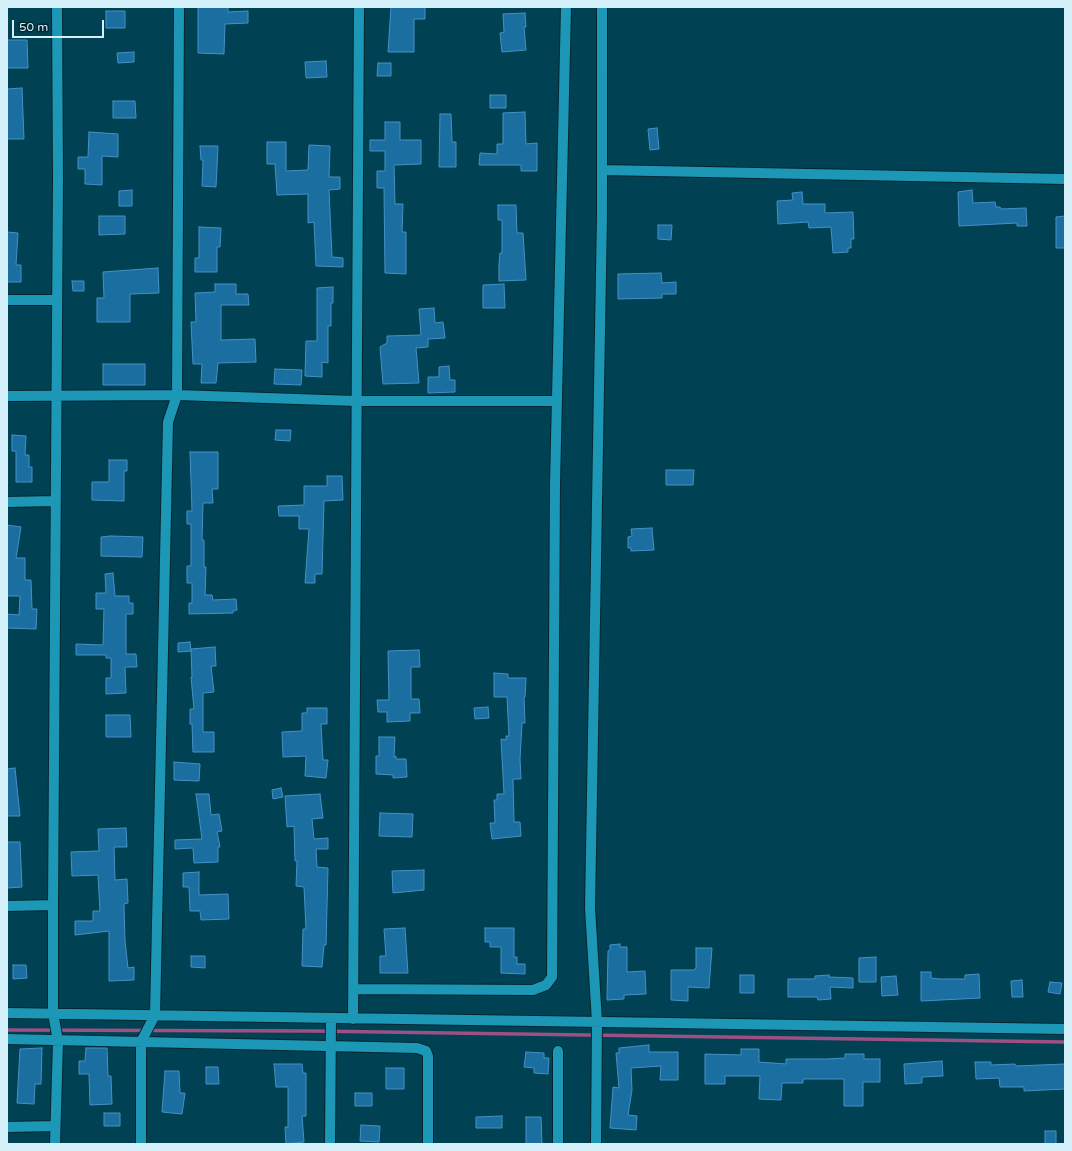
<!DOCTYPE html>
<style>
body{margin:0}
#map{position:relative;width:1072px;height:1151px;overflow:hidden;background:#004253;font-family:"Varela Round",sans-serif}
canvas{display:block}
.frame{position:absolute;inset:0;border:8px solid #d4f1fb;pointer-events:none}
.scale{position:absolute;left:12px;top:20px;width:92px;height:18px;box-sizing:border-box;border:2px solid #d4f1fb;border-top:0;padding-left:5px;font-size:12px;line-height:14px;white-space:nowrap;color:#d4f1fb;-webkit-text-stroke:3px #032731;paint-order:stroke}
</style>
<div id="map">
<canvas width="1072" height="1151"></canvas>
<div class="frame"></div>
<div class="scale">50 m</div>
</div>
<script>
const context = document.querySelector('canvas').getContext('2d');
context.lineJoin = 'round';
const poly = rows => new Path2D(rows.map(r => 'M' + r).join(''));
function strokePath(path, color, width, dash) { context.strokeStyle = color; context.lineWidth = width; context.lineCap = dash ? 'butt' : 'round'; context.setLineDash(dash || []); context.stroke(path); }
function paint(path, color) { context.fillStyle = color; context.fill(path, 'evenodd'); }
strokePath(poly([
 [7,1030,313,1031,1065,1042]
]), '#9c5084', 3.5);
const building = poly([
 [198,7,228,7,228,12,248,11,248,23,225,24,224,54,198,53,198,7],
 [391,7,425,7,425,19,414,19,414,52,388,52,391,7],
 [106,11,125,11,125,28,106,28,106,11],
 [525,13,526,27,524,27,526,50,502,52,500,33,504,32,503,14,525,13],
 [7,40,27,40,28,68,7,68,7,40],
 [134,52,134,62,118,63,117,53,134,52],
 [326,61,327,77,306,78,305,62,326,61],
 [378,63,391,63,391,76,377,76,378,63],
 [22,88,24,139,7,139,7,89,22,88],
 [490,95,506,95,506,108,490,108,490,95],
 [113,101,135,101,136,118,113,118,113,101],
 [525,112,526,144,537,143,537,171,521,171,521,165,479,165,480,153,497,154,497,144,503,144,503,113,525,112],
 [440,114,451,114,452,142,456,142,456,167,439,167,440,114],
 [385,122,400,122,400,140,421,140,421,164,394,165,395,204,403,204,402,232,406,232,406,274,385,273,384,188,377,188,377,171,385,171,385,151,370,151,370,140,385,140,385,122],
 [657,128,659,149,650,150,648,129,657,128],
 [89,132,118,134,118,157,102,156,102,185,85,184,85,169,78,169,78,157,88,157,89,132],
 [267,142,286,142,286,171,308,170,309,145,330,146,329,177,340,177,340,189,329,190,332,257,343,258,343,267,316,266,314,222,308,223,308,194,277,195,275,164,267,164,267,142],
 [200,146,218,146,216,187,202,186,203,160,201,160,200,146],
 [132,190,132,206,119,206,119,191,132,190],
 [972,190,973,203,995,202,996,207,1000,207,1001,209,1026,208,1027,226,1017,226,1017,223,959,226,958,192,972,190],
 [802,192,803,204,825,204,825,213,853,212,854,239,851,239,851,248,848,248,848,252,833,253,831,227,809,228,808,222,778,224,777,201,793,200,792,193,802,192],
 [498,205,516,205,517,233,523,233,526,280,499,281,499,264,500,253,502,253,502,220,498,220,498,205],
 [99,216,125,216,125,234,99,235,99,216],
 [1065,216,1065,248,1056,248,1056,217,1065,216],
 [658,225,672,225,671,240,658,239,658,225],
 [199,227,221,228,220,247,217,247,217,272,195,272,195,258,199,258,199,227],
 [7,232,18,233,16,265,21,265,21,282,7,282,7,232],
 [158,268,159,293,130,294,130,322,97,322,97,298,104,298,103,272,158,268],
 [661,273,662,283,676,282,676,294,662,294,662,298,618,299,618,274,661,273],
 [72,281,84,281,84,291,73,291,72,281],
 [215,284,236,284,236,294,248,294,249,305,221,305,221,340,255,339,256,362,218,363,216,383,201,383,202,364,193,364,191,322,196,322,195,293,215,292,215,284],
 [504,284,505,308,483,308,483,285,504,284],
 [333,287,333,303,331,303,331,326,328,326,328,363,322,362,322,377,305,376,306,341,317,341,317,288,333,287],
 [434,308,435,323,443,322,445,338,428,339,428,347,416,348,419,383,383,384,380,347,387,343,387,336,421,335,419,309,434,308],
 [103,364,145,364,145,385,103,385,103,364],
 [449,366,450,380,455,380,455,392,428,393,428,377,439,377,439,367,449,366],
 [275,369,302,370,301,385,274,384,275,369],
 [276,430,291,430,290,441,275,440,276,430],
 [12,435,26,436,25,455,29,455,29,467,32,467,32,482,16,482,16,451,12,451,12,435],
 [190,452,218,452,218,489,212,489,213,503,203,503,202,540,204,540,204,567,206,567,205,595,212,595,213,600,236,599,237,610,233,611,233,613,189,614,189,603,192,603,192,583,187,583,187,566,191,566,191,524,187,524,187,511,192,511,190,452],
 [109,460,127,460,127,471,124,471,124,501,92,500,92,482,109,482,109,460],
 [666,470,694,470,693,485,666,485,666,470],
 [327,476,342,476,343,500,324,501,322,574,315,574,315,583,305,583,309,529,299,529,299,516,279,516,278,506,304,505,304,486,327,486,327,476],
 [7,525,21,527,16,558,25,558,25,580,31,580,32,609,37,609,36,629,7,628,7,614,19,615,20,596,7,596,7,525],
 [652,528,654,550,631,551,631,548,628,548,628,537,632,536,631,529,652,528],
 [111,536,143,537,142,557,101,556,101,537,111,536],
 [113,573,115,596,129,596,129,603,133,603,133,614,126,614,126,654,136,654,137,667,125,667,126,693,106,694,106,678,111,678,111,658,106,658,106,655,76,655,76,644,103,645,104,609,96,609,96,593,106,593,105,574,113,573],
 [190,642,191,651,178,652,178,643,190,642],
 [215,647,216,666,211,666,214,692,203,693,203,732,214,732,214,752,193,752,192,724,190,724,190,709,194,709,191,677,192,677,191,649,215,647],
 [419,650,420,667,411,667,411,699,419,699,420,713,410,713,410,721,387,722,387,712,378,712,377,700,389,700,388,651,419,650],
 [494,673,508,674,508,678,526,678,525,697,524,697,525,723,522,723,520,759,521,779,513,779,514,822,520,822,521,836,492,839,490,823,495,823,494,800,497,800,497,794,504,794,501,739,506,740,506,736,509,736,507,697,494,697,494,673],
 [488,707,489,718,475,719,474,708,488,707],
 [307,708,327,708,327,724,321,724,323,760,328,760,326,778,305,776,306,756,283,757,282,732,302,731,302,713,307,713,307,708],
 [106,715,130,715,131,737,106,737,106,715],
 [379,737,395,737,394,757,396,756,396,759,406,759,407,777,393,778,393,775,376,774,376,756,379,756,379,737],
 [174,762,200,764,199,781,174,780,174,762],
 [15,768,20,816,7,816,7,769,15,768],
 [281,788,283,797,273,799,272,790,281,788],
 [196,794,209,794,211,815,219,814,222,831,217,832,220,847,218,847,218,862,194,863,193,848,175,849,175,840,202,839,196,794],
 [320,794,323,818,312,819,314,839,328,838,328,849,316,849,317,867,328,868,326,945,324,945,322,967,302,966,303,929,306,929,304,887,296,886,297,861,295,861,294,826,287,827,285,796,320,794],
 [380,813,413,814,412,837,379,836,380,813],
 [126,828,127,847,114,847,115,880,127,879,128,903,124,904,125,941,128,968,134,967,134,980,109,981,109,931,75,935,75,921,93,921,93,911,100,911,98,875,72,876,71,852,99,851,98,829,126,828],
 [7,842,20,842,22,887,7,888,7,842],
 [424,870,424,890,393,893,392,871,424,870],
 [199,872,199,895,228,894,229,919,201,920,200,911,190,911,189,887,183,887,183,873,199,872],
 [405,928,408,973,380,973,380,956,386,956,384,929,405,928],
 [485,928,514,928,514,957,517,957,517,964,525,964,525,974,501,973,501,947,490,947,490,942,485,942,485,928],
 [620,944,620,947,627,947,627,972,645,971,646,994,624,995,624,999,607,1000,608,951,610,950,610,945,620,944],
 [696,948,712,948,709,988,688,987,688,1001,671,1000,671,970,694,970,696,968,696,948],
 [191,956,205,956,205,968,191,967,191,956],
 [876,957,876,982,859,982,859,958,876,957],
 [13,965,26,965,27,978,13,979,13,965],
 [921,972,931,972,931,978,940,979,965,979,965,975,979,974,980,998,921,1001,921,972],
 [740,975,754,975,754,993,740,993,740,975],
 [829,975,829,977,853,978,853,988,830,987,831,999,818,1000,817,997,788,997,788,979,815,979,815,976,829,975],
 [896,976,898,995,882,996,881,977,896,976],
 [1022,980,1023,997,1012,997,1011,981,1022,980],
 [1050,982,1062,983,1060,994,1048,992,1050,982],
 [649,1045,649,1052,678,1052,678,1080,660,1080,661,1066,631,1068,632,1090,628,1115,637,1116,636,1130,610,1128,613,1087,619,1088,616,1053,619,1053,619,1048,649,1045],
 [42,1048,41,1084,35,1084,34,1104,17,1103,20,1049,42,1048],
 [86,1048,107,1048,108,1076,111,1076,112,1104,90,1105,89,1074,79,1074,79,1061,85,1061,86,1048],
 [741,1049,759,1049,759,1062,786,1064,786,1059,827,1059,845,1058,845,1054,864,1054,864,1059,880,1059,880,1082,863,1082,863,1106,844,1106,844,1079,803,1079,803,1083,782,1083,781,1100,759,1099,760,1076,725,1076,725,1084,705,1084,705,1054,741,1055,741,1049],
 [526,1052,544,1053,544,1058,549,1058,548,1074,534,1073,534,1068,524,1067,526,1052],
 [942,1061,943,1076,922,1077,922,1083,905,1084,904,1064,942,1061],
 [975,1062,991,1062,991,1065,1015,1064,1016,1066,1065,1064,1065,1089,1024,1091,1024,1087,1000,1087,999,1078,976,1079,975,1062],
 [274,1064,302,1064,303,1073,306,1073,306,1116,302,1116,304,1142,286,1144,285,1127,288,1127,288,1087,276,1087,274,1064],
 [206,1067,218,1067,219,1084,206,1084,206,1067],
 [386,1068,404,1068,404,1089,386,1089,386,1068],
 [165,1071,179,1071,180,1093,185,1093,182,1114,162,1112,165,1071],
 [355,1093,372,1093,372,1106,355,1106,355,1093],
 [104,1113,120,1113,120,1126,104,1126,104,1113],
 [502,1116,502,1128,476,1128,476,1117,502,1116],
 [526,1117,541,1117,542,1144,526,1144,526,1117],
 [361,1125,380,1126,379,1142,360,1141,361,1125],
 [1045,1131,1056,1131,1056,1144,1045,1144,1045,1131]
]);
paint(building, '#1b6fa0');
strokePath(building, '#4491c5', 1);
const minor = poly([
 [602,170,1065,179],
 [7,300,57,300],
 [7,396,177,395,356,401,557,401],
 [7,502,55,501],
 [7,906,53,905],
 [354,989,533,990,546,985,552,977,555,484,566,7],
 [7,1013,1065,1029],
 [353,1019,359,7],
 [7,1039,417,1048,426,1051,428,1056,428,1144],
 [558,1051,558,1144],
 [7,1127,55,1126],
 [55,1144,58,1041,53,1013,53,905,58,179,57,7],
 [141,1144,141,1042,155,1015,168,422,177,395,179,7],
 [330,1144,331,1018],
 [596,1144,597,1022,590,908,602,215,602,7]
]);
strokePath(minor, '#032731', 12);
strokePath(minor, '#1d97b6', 10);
</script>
